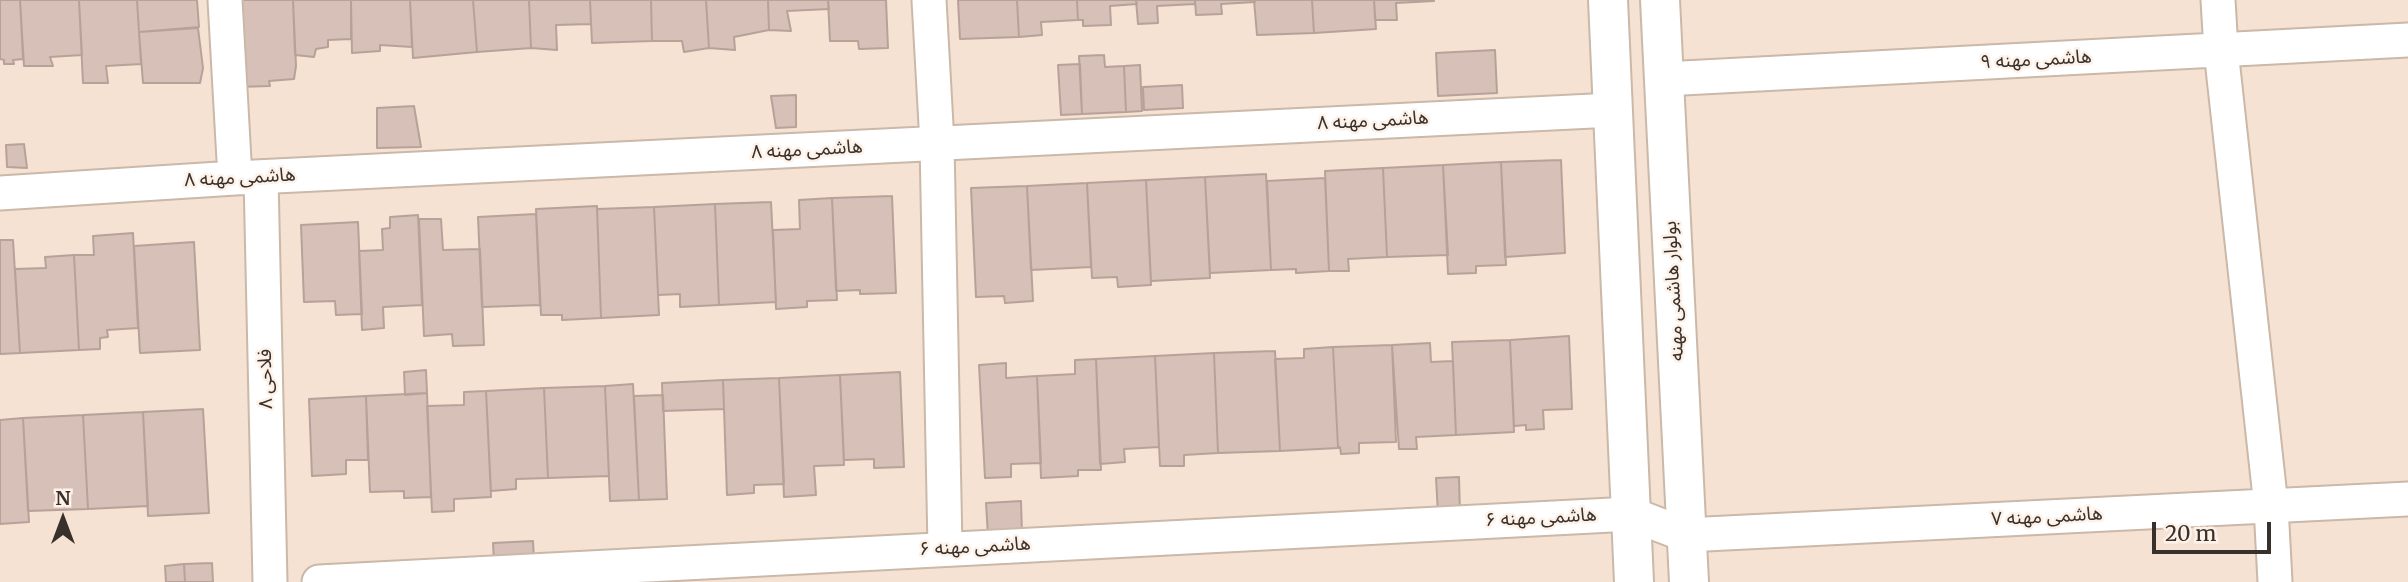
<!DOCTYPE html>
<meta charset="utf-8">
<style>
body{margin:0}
#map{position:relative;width:2408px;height:582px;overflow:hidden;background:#f5e2d3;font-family:Merriweather,serif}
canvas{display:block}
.north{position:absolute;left:28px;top:484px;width:70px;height:70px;-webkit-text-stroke:5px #fdf1e8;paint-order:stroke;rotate:0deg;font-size:19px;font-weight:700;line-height:28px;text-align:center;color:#38302b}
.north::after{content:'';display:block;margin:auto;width:24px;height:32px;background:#38302b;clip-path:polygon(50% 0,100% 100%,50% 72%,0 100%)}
.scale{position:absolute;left:2152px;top:522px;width:119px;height:32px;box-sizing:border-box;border:4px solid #38302b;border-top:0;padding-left:9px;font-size:21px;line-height:24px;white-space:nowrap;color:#38302b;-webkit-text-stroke:5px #fdf1e8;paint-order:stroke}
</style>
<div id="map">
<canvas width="2408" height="582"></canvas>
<div class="north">N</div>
<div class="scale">20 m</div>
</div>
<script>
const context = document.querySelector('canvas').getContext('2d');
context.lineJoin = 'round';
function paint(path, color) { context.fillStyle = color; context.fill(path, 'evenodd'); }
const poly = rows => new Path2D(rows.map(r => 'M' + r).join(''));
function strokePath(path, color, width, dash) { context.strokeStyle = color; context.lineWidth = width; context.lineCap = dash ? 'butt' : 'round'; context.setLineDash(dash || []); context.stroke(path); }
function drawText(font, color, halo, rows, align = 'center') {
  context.font = font + ' Merriweather,"Noto Sans Arabic",serif'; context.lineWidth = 5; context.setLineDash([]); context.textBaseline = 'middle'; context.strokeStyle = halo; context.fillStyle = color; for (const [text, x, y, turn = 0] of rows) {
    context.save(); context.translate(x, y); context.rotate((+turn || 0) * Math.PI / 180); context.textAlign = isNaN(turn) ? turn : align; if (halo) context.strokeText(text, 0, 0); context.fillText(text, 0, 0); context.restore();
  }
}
const building = poly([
 [0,0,20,0,23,59,13,60,14,64,4,64,4,60,0,59,0,0],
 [20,0,79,0,82,55,50,57,53,66,24,66,20,0],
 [79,0,137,0,141,64,106,66,108,83,83,83,79,0],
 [137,0,197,0,199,27,139,32,137,0],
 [233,0,293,0,296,66,294,79,269,81,270,86,236,87,233,0],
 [293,0,351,0,351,39,328,40,328,47,316,49,314,57,295,55,293,0],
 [410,0,412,47,380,45,380,51,352,53,351,0,410,0],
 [410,0,473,0,477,52,413,58,410,0],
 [473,0,529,0,531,48,477,52,473,0],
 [529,0,590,0,591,24,556,25,557,50,531,48,529,0],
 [590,0,651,0,652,41,592,43,590,0],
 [651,0,706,0,709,48,684,52,682,41,652,41,651,0],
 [706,0,768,0,769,30,734,37,735,50,709,48,706,0],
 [768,0,828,0,829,9,787,11,791,31,769,30,768,0],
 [828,0,886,0,888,48,859,49,858,41,830,41,828,0],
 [958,0,1017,0,1019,37,960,39,958,0],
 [1017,0,1077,0,1078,20,1041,22,1042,35,1019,37,1017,0],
 [1077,0,1136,0,1137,4,1110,6,1111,25,1083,26,1083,20,1078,20,1077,0],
 [1136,0,1195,0,1195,4,1157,6,1158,23,1138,24,1136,0],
 [1195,0,1254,0,1255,2,1221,4,1222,14,1196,15,1195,0],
 [1254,0,1312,0,1314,33,1257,35,1254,0],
 [1312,0,1374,0,1376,29,1314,33,1312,0],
 [1374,0,1434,0,1434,1,1396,3,1397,20,1375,20,1374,0],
 [198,28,203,68,200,83,143,83,139,32,198,28],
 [1495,50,1497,93,1438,96,1436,53,1495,50],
 [1104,55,1105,67,1124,66,1126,112,1082,114,1079,56,1104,55],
 [1080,64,1082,114,1061,115,1058,65,1080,64],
 [1140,65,1142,111,1126,112,1124,66,1140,65],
 [1182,85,1183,108,1144,110,1143,87,1182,85],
 [796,95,796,127,776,128,771,96,796,95],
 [414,106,421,147,377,148,377,108,414,106],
 [24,144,27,168,7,167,6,145,24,144],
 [1561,160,1565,253,1505,257,1501,162,1561,160],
 [1501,162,1506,265,1476,266,1476,273,1448,274,1443,165,1501,162],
 [1443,165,1448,255,1387,257,1383,168,1443,165],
 [1383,168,1387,257,1348,259,1349,271,1329,271,1325,171,1383,168],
 [1266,174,1271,270,1210,273,1205,177,1266,174],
 [1205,177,1210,278,1151,281,1146,180,1205,177],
 [1325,178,1329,271,1296,273,1296,269,1271,270,1267,181,1325,178],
 [1146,180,1151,285,1118,287,1117,277,1092,278,1087,183,1146,180],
 [1087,183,1091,267,1031,270,1027,186,1087,183],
 [1027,186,1033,301,1005,303,1004,296,976,297,971,188,1027,186],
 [892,196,896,293,860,294,860,290,836,291,832,198,892,196],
 [832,198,837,300,807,301,807,307,776,309,773,230,800,229,799,200,832,198],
 [771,202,776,302,719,305,715,204,771,202],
 [715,204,719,305,680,307,680,294,658,295,654,207,715,204],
 [597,206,601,318,562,320,562,315,541,315,536,209,597,206],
 [654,207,659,315,601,318,597,209,654,207],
 [536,214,540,305,482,307,478,217,536,214],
 [418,215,422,305,383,307,384,328,362,330,359,251,383,250,382,229,390,228,390,217,418,215],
 [419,219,441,219,443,250,480,249,484,345,453,346,452,334,424,336,419,219],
 [358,222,362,314,336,315,335,301,304,302,301,225,358,222],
 [133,233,138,328,107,330,108,337,100,338,100,349,79,350,74,255,94,255,93,236,133,233],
 [0,240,13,240,20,353,0,354,0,240],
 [194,242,200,350,140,353,134,246,194,242],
 [74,255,79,350,20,353,15,269,46,268,45,257,74,255],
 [1569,336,1572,409,1543,410,1544,429,1526,430,1526,425,1514,426,1510,340,1569,336],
 [1510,340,1514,432,1456,435,1452,342,1510,340],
 [1430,343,1431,362,1453,361,1456,435,1416,437,1417,449,1399,449,1392,345,1430,343],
 [1392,345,1396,442,1359,443,1359,453,1341,454,1340,447,1338,448,1333,347,1392,345],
 [1333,347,1338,448,1280,451,1275,359,1304,358,1304,349,1333,347],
 [1275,351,1280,451,1218,453,1214,353,1275,351],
 [1214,353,1218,453,1184,455,1184,466,1160,466,1155,356,1214,353],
 [1155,356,1159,447,1124,449,1125,462,1100,464,1096,359,1155,356],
 [1096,359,1101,470,1078,470,1078,476,1041,478,1037,376,1075,374,1075,360,1096,359],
 [1006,363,1006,378,1037,376,1041,463,1011,464,1011,477,985,478,979,365,1006,363],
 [426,370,427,393,405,395,404,372,426,370],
 [900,372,904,467,874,468,874,459,844,460,840,375,900,372],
 [840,375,844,465,814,466,816,495,784,497,779,378,840,375],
 [779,378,784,484,754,485,754,493,727,495,723,380,779,378],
 [723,380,724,409,663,411,662,383,723,380],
 [633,384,639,500,610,501,605,386,633,384],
 [605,386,609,476,548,478,544,388,605,386],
 [544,388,548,478,516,479,516,489,491,491,486,391,544,388],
 [486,391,491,497,454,499,454,511,432,512,427,406,464,405,464,392,486,391],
 [427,393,431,497,404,498,404,491,370,492,366,396,427,393],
 [663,395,667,499,639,500,634,396,663,395],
 [366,396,368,460,346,460,346,474,312,476,309,399,366,396],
 [203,409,209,513,148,516,143,412,203,409],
 [143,412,148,506,88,509,83,415,143,412],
 [83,415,88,509,28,511,23,418,83,415],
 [23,418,29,522,0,524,0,420,23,418],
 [1459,477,1460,514,1438,514,1436,478,1459,477],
 [1021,501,1022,534,988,536,986,503,1021,501],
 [533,541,534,561,494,563,493,543,533,541],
 [212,563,213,582,185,582,184,564,212,563],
 [184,564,185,582,166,582,165,566,184,564]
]);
paint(building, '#d7c0b7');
strokePath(building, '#b8a199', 2);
const minor = poly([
 [225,0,235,178],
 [929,0,937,143,945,548],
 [2218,0,2221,50,2271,506,2275,582],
 [1664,79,2408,40],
 [261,177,270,582],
 [0,193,235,178,1613,110],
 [319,582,1631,514,1686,535,2408,499]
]);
const tertiary = poly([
 [1608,0,1634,582],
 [1660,0,1689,582]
]);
strokePath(minor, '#cab8a9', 37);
strokePath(tertiary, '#cab8a9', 42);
strokePath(minor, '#fff', 33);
strokePath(tertiary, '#fff', 38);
drawText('19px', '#38302b', '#fdf1e8', [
 ["هاشمی مهنه ۹",2036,60,-3],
 ["هاشمی مهنه ۸",1373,121,-3],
 ["هاشمی مهنه ۸",807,150,-3],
 ["هاشمی مهنه ۸",240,178,-3],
 ["بولوار هاشمی مهنه",1674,291,-93],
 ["فلاحی ۸",266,379,-91],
 ["هاشمی مهنه ۷",2047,517,-3],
 ["هاشمی مهنه ۶",1541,518,-3],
 ["هاشمی مهنه ۶",975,547,-3]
]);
</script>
